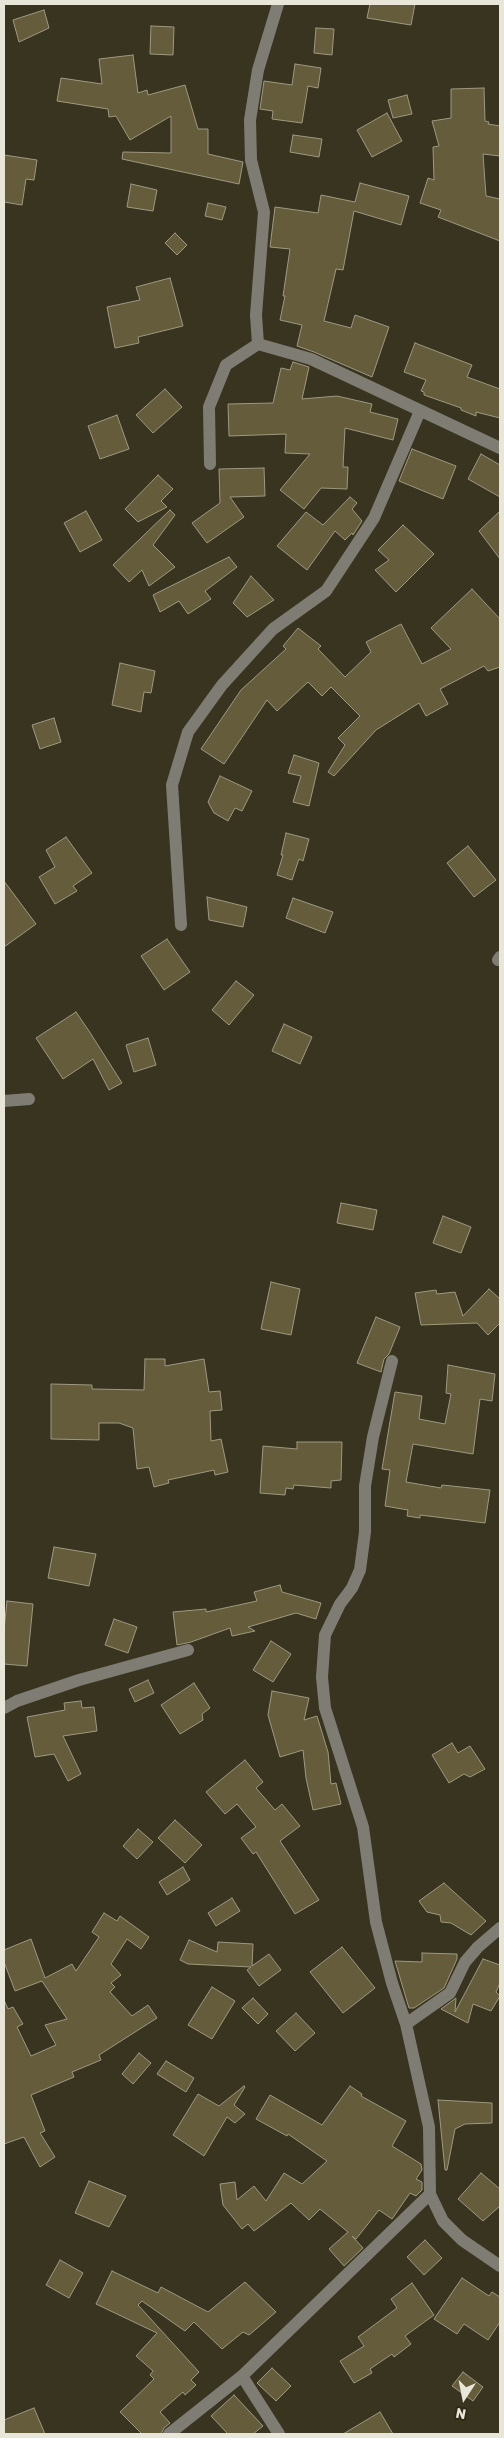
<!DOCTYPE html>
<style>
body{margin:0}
#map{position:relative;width:504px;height:2438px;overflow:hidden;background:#393420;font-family:Rubik,sans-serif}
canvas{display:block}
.frame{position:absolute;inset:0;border:5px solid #e8e6d9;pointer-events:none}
.north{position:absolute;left:439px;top:2373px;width:50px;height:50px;-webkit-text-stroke:4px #2f2a16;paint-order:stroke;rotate:191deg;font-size:14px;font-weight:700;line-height:20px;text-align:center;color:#e8e6d9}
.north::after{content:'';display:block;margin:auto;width:18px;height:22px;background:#e8e6d9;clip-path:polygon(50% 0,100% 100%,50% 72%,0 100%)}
</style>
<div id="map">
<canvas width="504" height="2438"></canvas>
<div class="frame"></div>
<div class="north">N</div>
</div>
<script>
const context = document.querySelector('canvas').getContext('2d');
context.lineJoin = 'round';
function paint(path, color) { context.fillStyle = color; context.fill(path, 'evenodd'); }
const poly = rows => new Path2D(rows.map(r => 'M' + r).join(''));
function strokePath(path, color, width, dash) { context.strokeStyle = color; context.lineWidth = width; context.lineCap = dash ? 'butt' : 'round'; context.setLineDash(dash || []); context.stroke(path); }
const building = poly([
 [370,4,415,4,411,25,367,18,370,4],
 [44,10,49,28,19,42,13,20,44,10],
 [151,26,174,27,173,55,150,54,151,26],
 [316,28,334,29,332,55,314,53,316,28],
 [133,55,138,93,147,90,148,95,185,85,198,129,208,129,208,154,243,162,239,184,122,159,123,152,171,153,171,116,130,140,116,116,109,117,108,109,57,101,61,78,102,84,99,59,133,55],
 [295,64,321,68,318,88,308,86,302,123,272,119,273,111,260,109,264,81,292,85,295,64],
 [484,88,485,121,489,122,488,124,500,126,500,156,483,154,486,196,500,199,500,241,438,217,441,210,420,203,428,178,434,180,433,147,439,146,432,121,451,118,451,89,484,88],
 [407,95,412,114,393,118,388,100,407,95],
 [387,113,402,141,372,157,357,130,387,113],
 [293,135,322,139,319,157,290,152,293,135],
 [4,155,37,160,34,180,26,179,22,205,4,202,4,155],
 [360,183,409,196,401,225,354,211,343,270,336,269,324,321,351,328,355,315,389,327,372,377,314,352,297,346,302,325,280,320,285,296,283,296,290,249,270,247,275,207,318,213,321,195,355,202,360,183],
 [131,184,157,190,153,211,127,207,131,184],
 [208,203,226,207,222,220,205,216,208,203],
 [175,233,187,245,177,255,165,243,175,233],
 [170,278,183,326,138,337,139,343,115,348,107,307,140,300,136,287,170,278],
 [415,343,472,365,467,377,500,389,500,418,476,412,476,416,461,410,461,408,424,395,424,392,421,391,426,380,404,372,415,343],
 [293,362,309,367,302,399,337,396,372,404,370,412,398,419,393,440,345,428,343,467,348,467,347,489,321,488,304,509,280,490,310,454,285,453,286,434,229,436,228,404,273,403,281,368,290,370,293,362],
 [165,389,182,407,153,433,136,415,165,389],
 [117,415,129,449,100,459,88,426,117,415],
 [412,449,456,466,443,499,399,481,412,449],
 [481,454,500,465,500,497,468,479,481,454],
 [264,468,265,496,230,497,244,517,207,543,192,523,220,503,219,469,264,468],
 [158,475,173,489,161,501,167,507,138,522,125,509,158,475],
 [350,497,357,503,352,509,362,521,353,535,352,533,345,540,335,531,307,570,277,546,306,512,323,525,350,497],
 [170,510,175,515,153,545,175,567,149,586,142,570,129,582,113,565,170,510],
 [86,511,102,540,80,552,64,523,86,511],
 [500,511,500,559,479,531,500,511],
 [403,525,434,554,396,592,375,570,389,560,378,550,403,525],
 [229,557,237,567,205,591,211,599,188,614,179,601,160,612,153,595,229,557],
 [251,576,274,600,247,617,233,603,251,576],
 [472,589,500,619,500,667,488,671,484,666,440,689,448,704,426,716,419,703,376,730,334,776,328,772,345,745,338,738,360,716,331,687,322,696,308,682,277,711,267,700,224,764,201,749,241,690,286,649,283,646,298,628,321,646,318,649,345,677,371,652,366,642,401,624,422,664,451,649,431,628,472,589],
 [120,663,155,671,151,693,144,692,141,712,112,705,120,663],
 [54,718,61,742,40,749,32,725,54,718],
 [294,755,319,763,309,806,293,802,301,776,288,773,294,755],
 [220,776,252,791,242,811,235,808,228,821,214,813,208,802,220,776],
 [286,833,309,839,303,861,299,859,292,880,277,875,283,855,281,855,286,833],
 [66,837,92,873,73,886,77,891,55,904,39,877,55,867,46,850,66,837],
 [468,846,496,880,474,897,447,863,468,846],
 [4,881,36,924,4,947,4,881],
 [207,897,247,907,243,927,209,920,207,897],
 [293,898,333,912,325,933,286,918,293,898],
 [167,939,190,972,164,990,141,956,167,939],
 [236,981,254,995,229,1025,212,1010,236,981],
 [76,1012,89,1031,122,1083,109,1090,93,1059,63,1079,36,1038,76,1012],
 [284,1024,312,1037,300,1064,272,1051,284,1024],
 [148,1038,156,1065,134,1072,126,1045,148,1038],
 [341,1203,377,1210,373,1230,337,1223,341,1203],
 [443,1216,471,1227,461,1253,433,1243,443,1216],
 [271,1282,300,1289,291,1335,261,1329,271,1282],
 [489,1289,500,1299,500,1323,488,1335,477,1323,421,1325,415,1293,436,1290,437,1294,455,1292,463,1316,489,1289],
 [376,1317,400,1327,389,1354,384,1359,381,1372,357,1363,376,1317],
 [145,1359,165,1359,165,1366,204,1359,209,1392,220,1391,222,1410,210,1411,211,1441,221,1439,228,1472,215,1475,214,1470,168,1480,169,1483,154,1487,149,1467,137,1469,133,1428,119,1423,99,1423,99,1440,51,1439,51,1384,92,1385,92,1389,144,1390,145,1359],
 [448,1365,495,1374,492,1401,480,1399,473,1454,413,1444,406,1482,441,1488,442,1485,490,1490,485,1523,420,1515,420,1518,407,1516,408,1510,385,1506,390,1470,382,1469,395,1392,422,1396,419,1419,445,1424,451,1394,446,1393,448,1365],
 [297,1442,342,1442,341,1480,331,1481,331,1488,294,1485,293,1489,286,1488,285,1495,260,1493,263,1446,297,1449,297,1442],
 [54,1547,96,1554,89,1586,48,1578,54,1547],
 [280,1585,282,1592,321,1603,316,1619,296,1613,248,1627,255,1631,232,1636,230,1628,191,1642,177,1645,173,1612,206,1609,206,1612,257,1601,254,1592,280,1585],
 [7,1601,33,1604,27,1666,4,1664,4,1630,7,1601],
 [114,1619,137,1627,128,1653,105,1645,114,1619],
 [271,1641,291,1654,273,1682,253,1670,271,1641],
 [148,1680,154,1693,135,1702,129,1689,148,1680],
 [194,1683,210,1708,202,1714,203,1720,180,1734,161,1705,194,1683],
 [272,1691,309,1698,304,1720,317,1716,328,1752,331,1784,336,1783,341,1804,313,1810,306,1778,303,1750,280,1757,268,1715,272,1691],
 [81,1701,82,1708,94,1707,97,1731,63,1736,81,1774,68,1781,54,1754,35,1757,27,1717,65,1710,64,1703,81,1701],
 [452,1743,458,1753,470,1746,485,1769,470,1777,464,1774,449,1783,432,1755,452,1743],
 [245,1760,263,1782,256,1788,275,1810,282,1804,300,1826,280,1841,319,1900,295,1914,256,1852,253,1854,241,1838,256,1827,237,1804,225,1814,206,1792,245,1760],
 [175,1820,202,1845,185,1863,158,1838,175,1820],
 [138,1829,153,1842,137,1859,123,1846,138,1829],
 [183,1867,190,1880,167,1895,159,1882,183,1867],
 [444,1883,486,1921,471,1935,451,1923,441,1922,440,1915,427,1912,419,1901,444,1883],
 [232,1898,240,1911,216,1926,208,1913,232,1898],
 [104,1913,117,1921,120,1916,149,1937,141,1949,127,1939,111,1964,121,1975,111,1983,115,1987,110,1992,132,2016,148,2005,157,2018,99,2055,101,2060,72,2072,74,2077,31,2095,45,2131,40,2133,55,2157,40,2167,24,2137,4,2144,4,2000,8,2009,13,2007,23,2024,17,2027,31,2056,56,2045,45,2025,67,2019,42,1981,15,1991,4,1962,4,1950,31,1939,45,1978,72,1964,76,1971,99,1937,92,1932,104,1913],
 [189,1940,217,1952,218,1942,253,1944,252,1966,269,1954,281,1970,259,1986,247,1970,251,1967,188,1964,180,1960,189,1940],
 [342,1947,375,1988,343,2013,310,1972,342,1947],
 [422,1953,457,1954,457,1959,444,1988,414,2008,409,2008,395,1961,422,1962,422,1953],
 [483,1959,500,1965,500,1983,496,1992,500,1996,491,2011,473,2004,468,2023,441,2009,456,1998,455,2012,483,1959],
 [212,1987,235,2001,212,2039,188,2025,212,1987],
 [253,1998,268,2014,258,2024,242,2008,253,1998],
 [296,2013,315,2033,295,2051,276,2031,296,2013],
 [139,2053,151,2063,133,2084,122,2074,139,2053],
 [166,2061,194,2078,186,2092,157,2074,166,2061],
 [244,2086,245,2087,234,2105,245,2114,235,2123,227,2117,204,2156,173,2135,198,2094,219,2106,244,2086],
 [350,2086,362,2094,361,2096,406,2121,392,2146,421,2164,422,2170,416,2179,422,2182,422,2190,416,2196,410,2193,392,2219,379,2210,356,2239,352,2236,363,2248,344,2266,329,2249,348,2232,320,2209,309,2220,291,2203,254,2231,248,2224,242,2229,223,2205,220,2184,235,2182,237,2200,254,2186,266,2201,284,2173,302,2184,327,2161,288,2134,287,2136,256,2119,270,2095,322,2125,350,2086],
 [438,2100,492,2103,492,2123,465,2124,455,2129,447,2170,445,2170,438,2100],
 [481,2173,500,2189,500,2206,483,2221,458,2199,481,2173],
 [89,2181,126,2196,109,2227,75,2213,89,2181],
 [425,2240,442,2258,424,2275,407,2257,425,2240],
 [60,2260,83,2273,69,2298,46,2285,60,2260],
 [112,2271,158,2293,161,2287,208,2312,245,2282,276,2312,249,2335,243,2332,222,2349,194,2322,185,2331,142,2301,138,2305,199,2372,191,2380,196,2385,185,2395,183,2392,160,2412,170,2423,164,2428,161,2434,142,2434,120,2412,154,2379,150,2375,153,2371,136,2356,157,2333,96,2304,112,2271],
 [462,2278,489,2296,492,2292,500,2297,500,2322,488,2340,464,2324,457,2334,434,2319,462,2278],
 [412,2283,434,2315,405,2336,411,2344,394,2357,392,2354,370,2369,372,2373,354,2383,340,2361,364,2346,358,2337,397,2308,391,2299,412,2283],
 [272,2368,291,2386,276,2401,257,2383,272,2368],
 [463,2372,483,2387,473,2401,452,2386,463,2372],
 [234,2395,263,2426,253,2434,228,2434,211,2416,234,2395],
 [34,2408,45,2434,4,2434,4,2420,34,2408],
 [380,2412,393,2434,343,2434,380,2412]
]);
paint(building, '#645c3a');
strokePath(building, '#9e9981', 1);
strokePath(poly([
 [258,344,311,359,500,448],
 [210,464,209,407,226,365,258,344,256,315,264,212,251,160,250,120,258,70,278,4],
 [181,925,172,785,188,732,222,685,273,629,326,591,374,518,420,411],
 [498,960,500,957],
 [4,1101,29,1099],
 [392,1361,373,1437,365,1486,365,1532,360,1570,352,1588,340,1604,325,1635,322,1677,325,1708,363,1827,376,1922,392,1983,406,2024],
 [4,1708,17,1701,79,1680,188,1650],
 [500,1928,478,1947,465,1962,450,1993,406,2024,429,2127,430,2194,443,2221,462,2240,500,2266],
 [242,2376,279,2434],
 [169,2434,242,2376,430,2194]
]), '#7f7d73', 12);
</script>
